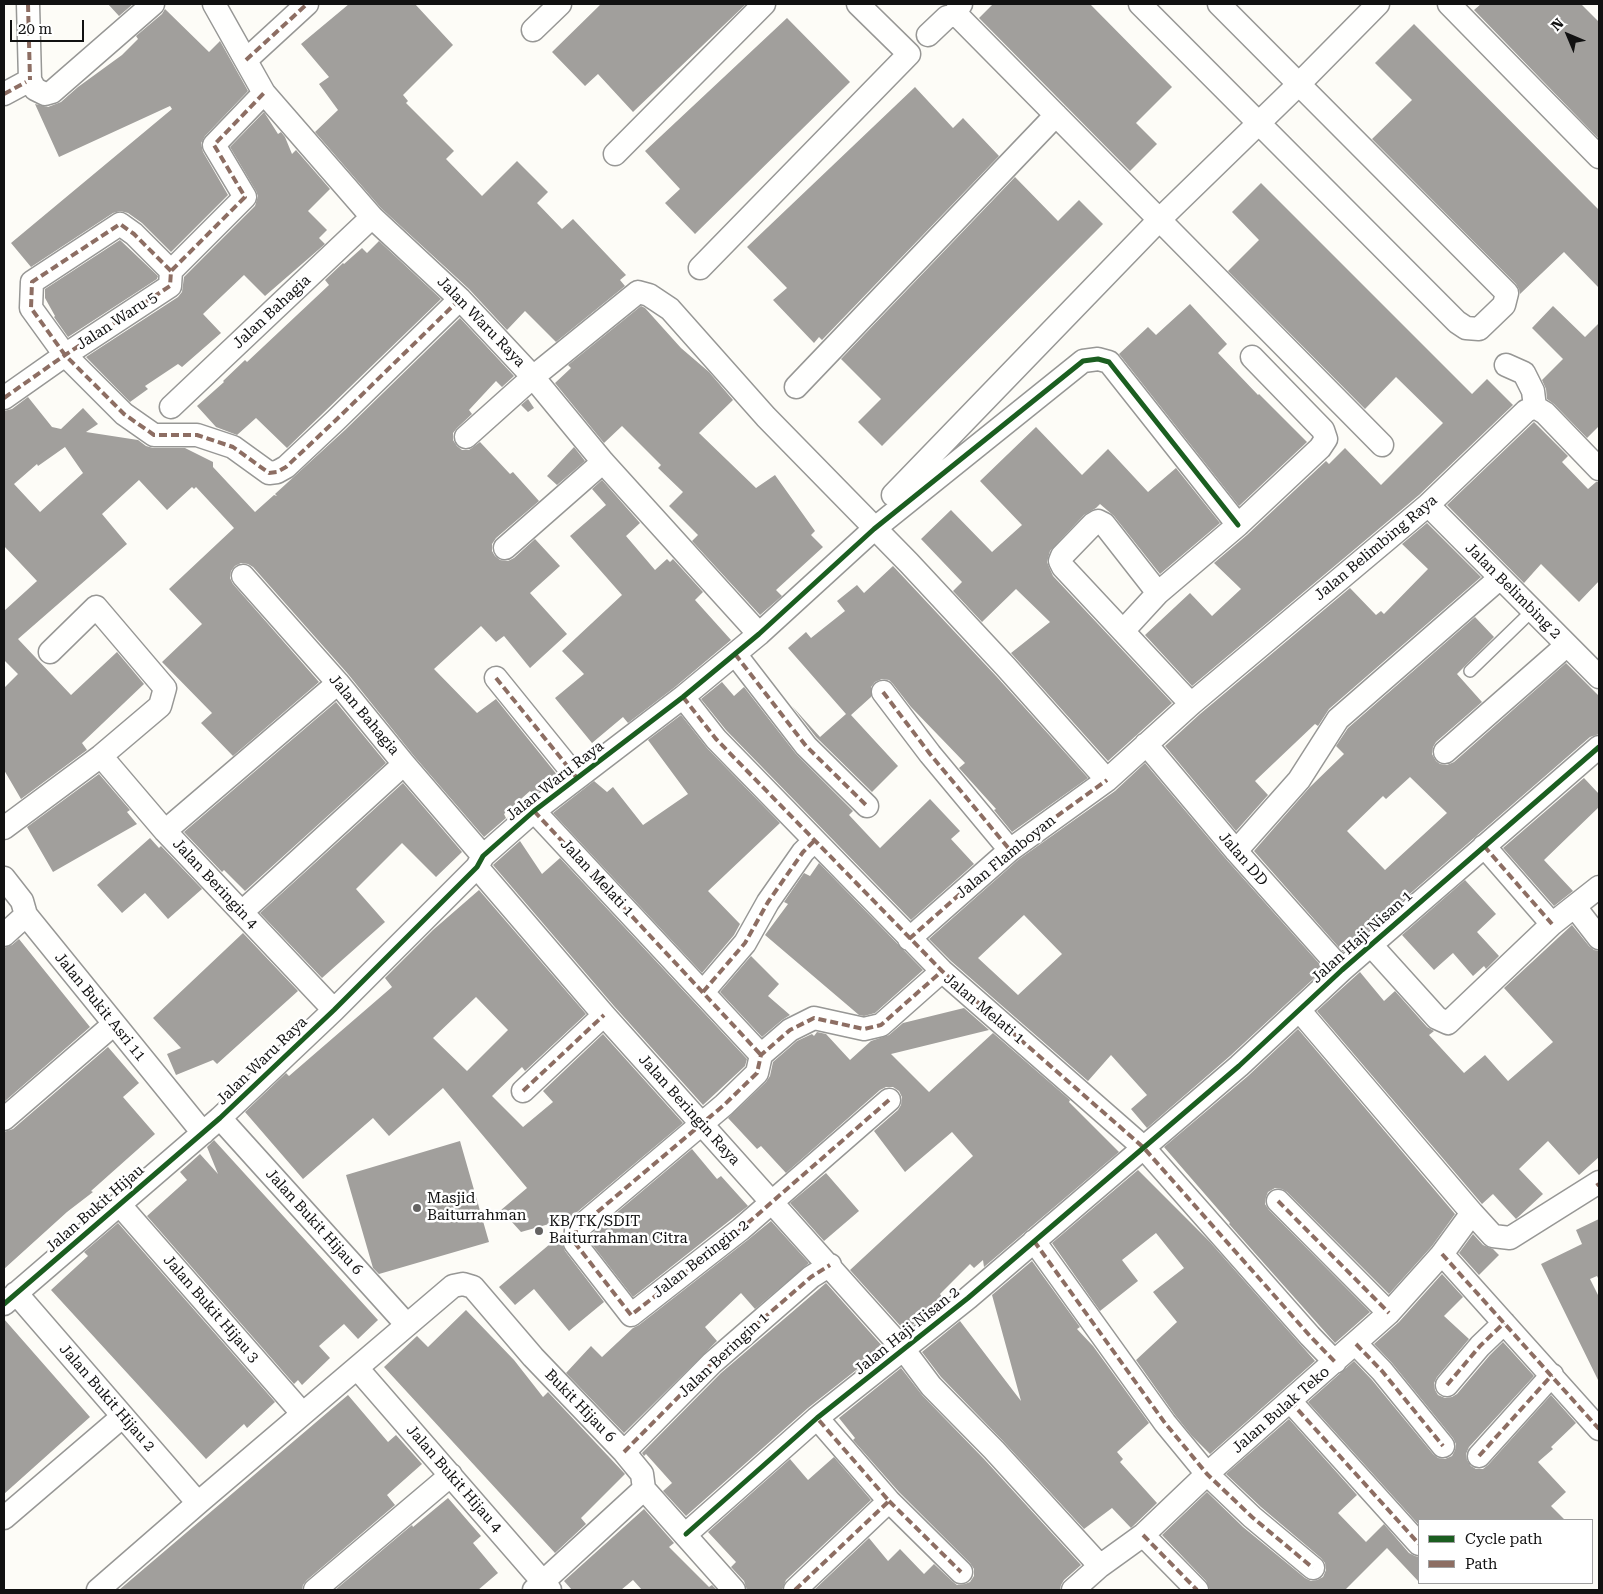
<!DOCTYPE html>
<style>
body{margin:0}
#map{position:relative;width:1603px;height:1594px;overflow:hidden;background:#fdfcf7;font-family:"Roboto Serif",serif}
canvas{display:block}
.frame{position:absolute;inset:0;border:5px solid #111;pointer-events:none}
.legend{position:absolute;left:1418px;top:1519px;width:175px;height:65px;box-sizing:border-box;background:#fff;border:1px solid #a0a0a0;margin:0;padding:6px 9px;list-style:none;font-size:15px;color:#111}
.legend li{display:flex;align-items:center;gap:10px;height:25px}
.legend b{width:25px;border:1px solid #a0a0a0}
.north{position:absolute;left:1543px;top:10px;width:50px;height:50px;-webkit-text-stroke:4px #fff;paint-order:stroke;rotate:315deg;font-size:14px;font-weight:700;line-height:20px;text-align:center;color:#111}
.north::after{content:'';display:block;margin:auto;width:18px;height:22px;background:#111;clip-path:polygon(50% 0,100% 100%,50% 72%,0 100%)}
.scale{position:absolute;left:10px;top:20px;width:74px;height:22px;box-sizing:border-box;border:2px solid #111;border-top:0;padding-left:6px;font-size:15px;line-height:18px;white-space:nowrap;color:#111;-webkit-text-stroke:4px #fff;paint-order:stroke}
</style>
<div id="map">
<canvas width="1603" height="1594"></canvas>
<div class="frame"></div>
<ul class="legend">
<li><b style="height:6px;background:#1b5e20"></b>Cycle path</li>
<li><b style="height:6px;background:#8d6e63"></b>Path</li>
</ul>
<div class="north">N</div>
<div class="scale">20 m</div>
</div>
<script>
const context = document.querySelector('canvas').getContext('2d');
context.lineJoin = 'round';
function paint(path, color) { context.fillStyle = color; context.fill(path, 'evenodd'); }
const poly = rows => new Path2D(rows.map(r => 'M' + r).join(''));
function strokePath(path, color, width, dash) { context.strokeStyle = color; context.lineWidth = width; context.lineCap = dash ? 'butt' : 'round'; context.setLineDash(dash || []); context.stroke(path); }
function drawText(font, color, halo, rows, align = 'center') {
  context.font = font + ' "Roboto Serif",serif'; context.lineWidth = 5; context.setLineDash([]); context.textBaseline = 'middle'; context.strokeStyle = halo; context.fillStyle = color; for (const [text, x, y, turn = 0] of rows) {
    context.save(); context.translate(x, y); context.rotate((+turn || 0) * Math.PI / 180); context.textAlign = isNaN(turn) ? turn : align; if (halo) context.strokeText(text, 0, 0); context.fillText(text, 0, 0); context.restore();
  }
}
paint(poly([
 [108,4,133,4,119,16],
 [349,4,415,4,453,45,403,95,408,101,406,103,454,151,446,159,482,196,517,161,548,192,537,203,562,229,573,219,626,275,620,280,625,286,556,342,525,311,507,330,469,289,381,208,315,132,338,110,319,84,329,77,301,44],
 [601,4,746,4,633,112,598,74,585,86,552,52],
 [993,4,1090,4,1172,87,1136,123,1157,144,1130,171,979,18],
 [1481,4,1581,4,1599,22,1599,139,1474,10],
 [165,9,209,52,220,41,248,91,205,136,201,143,203,152,228,195,171,252,142,223,128,213,120,211,113,213,31,267,11,243,172,109,170,106,59,157,35,104,48,107,61,102,78,87,122,55,138,39,136,36,162,14],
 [787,18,850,82,695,234,665,203,680,189,645,151],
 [1414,24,1599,210,1599,288,1564,252,1520,294,1519,289,1516,284,1372,139,1412,100,1375,63],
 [915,87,953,128,963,118,999,156,822,340,819,337,814,343,773,300,787,288,747,247],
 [264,112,278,134,281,132,285,137,292,154,296,150,330,189,308,211,327,230,319,238,325,244,265,296,244,275,203,314,221,333,182,367,178,364,145,386,148,389,130,402,86,357,178,297,182,292,184,277,255,206,258,196,256,191,230,147],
 [1015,177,1058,221,1079,200,1103,224,882,446,858,422,881,399,841,359],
 [1261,183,1472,394,1487,379,1513,405,1419,495,1192,686,1145,635,1190,593,1212,616,1241,589,1214,563,1247,535,1326,461,1329,464,1345,448,1381,485,1443,423,1396,377,1365,409,1228,271,1259,240,1232,212],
 [120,240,158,276,157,279,68,337,54,317,55,316,45,298,45,289],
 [379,241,441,299,287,448,256,418,237,435,216,427,197,406,224,382,223,381,245,360,247,362,329,285,325,280,343,263,344,264,362,248,367,253],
 [1190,304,1227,344,1218,353,1258,395,1259,394,1307,442,1239,506,1119,354,1148,327,1156,335],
 [641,306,645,308,681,348,709,372,733,400,699,433,756,488,775,475,815,531,811,535,823,547,776,590,782,596,760,615,692,541,698,535,669,506,683,492,658,468,661,465,622,426,604,443,555,383,571,368,568,365],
 [1553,306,1585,337,1599,323,1599,426,1587,438,1554,404,1547,399,1546,389,1542,380,1563,359,1532,328],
 [460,318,514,376,502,387,496,381,469,410,472,414,457,428,453,433,453,440,457,446,462,450,469,450,480,442,510,474,513,472,539,501,496,538,492,544,492,551,495,556,500,560,508,561,514,558,535,539,560,566,530,593,567,634,530,668,504,636,496,642,481,626,434,669,477,713,496,699,558,776,536,793,534,791,532,793,530,791,504,814,506,818,484,837,414,756,348,674,253,567,248,564,241,563,235,566,231,571,230,578,233,584,319,682,233,756,201,723,212,713,162,662,202,624,169,589,234,528,196,487,194,489,192,487,167,510,139,480,102,514,127,544,18,639,71,695,117,652,144,684,82,743,87,750,21,799,4,770,4,688,18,674,4,660,4,611,37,581,4,546,4,411,12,409,28,397,52,427,61,429,83,408,98,424,86,432,138,440,146,446,153,448,185,448,213,462,213,467,255,512,274,495,277,496,275,494,345,430],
 [65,447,83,473,40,512,14,484,37,464,38,466],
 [528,399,534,408,528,412,521,405],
 [1534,422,1568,456,1562,462,1588,489,1596,482,1599,482,1599,581,1579,602,1541,564,1524,583,1447,505],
 [1036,427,1082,475,1108,449,1148,492,1176,468,1220,523,1160,574,1114,516,1100,504,1096,508,1084,515,1050,551,1047,562,1053,576,1172,703,1108,761,1011,653,1050,622,1016,589,982,622,953,591,962,582,921,539,951,510,992,552,1022,525,980,481],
 [574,447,585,461,557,485,547,476],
 [602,480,640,523,626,536,655,570,667,559,670,562,673,559,703,592,695,600,731,640,675,687,628,723,623,717,592,743,555,698,584,674,562,651,622,595,570,536,606,505,592,489],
 [1427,523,1481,577,1329,709,1318,726,1315,724,1255,781,1268,795,1236,831,1165,746,1200,714,1350,588,1376,615,1381,611,1384,614,1428,569,1402,544],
 [893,566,996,676,1088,778,1012,832,994,810,996,809,959,768,965,763,911,707,893,684,889,680,882,679,875,682,871,687,871,697,851,715,898,766,872,792,816,737,792,706,820,737,846,714,788,648,806,632,811,638,845,611,837,601,857,585,864,593],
 [1475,617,1494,637,1457,674,1482,702,1436,742,1433,747,1432,754,1436,761,1440,764,1447,765,1454,762,1566,663,1599,696,1599,734,1590,737,1343,952,1254,851,1310,787,1344,754,1336,746,1348,728],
 [1410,777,1447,813,1385,870,1347,831,1383,796,1386,799],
 [722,682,734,696,744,687,796,754,853,811,849,815,880,848,930,799,960,831,951,839,974,864,911,920,726,730,701,699],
 [336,702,386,763,245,891,224,870,222,872,184,832],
 [681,715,707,748,780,823,708,891,740,924,734,935,702,973,553,813,594,781,607,792,613,787,643,825,688,794,648,740],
 [1145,763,1226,859,1324,969,1230,1056,1147,1128,1131,1109,1147,1095,1111,1055,1088,1081,951,961,929,939,1018,860,1115,791],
 [1024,915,1062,954,1018,995,978,958],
 [99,774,130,810,127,812,137,824,53,872,27,827],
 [1584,778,1599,794,1599,807,1544,860,1573,891,1554,906,1503,848],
 [403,783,462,852,436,877,402,843,356,889,385,922,322,978,260,913],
 [150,838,159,848,161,846,202,889,168,919,145,893,122,913,97,885],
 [520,841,542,874,560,858,747,1059,745,1066,703,1105,614,1006,493,865],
 [819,863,923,970,875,1013,864,1016,859,1015,765,935,788,904,784,902,804,873,810,876],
 [1465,880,1496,914,1477,932,1499,956,1486,969,1484,966,1473,976,1453,953,1434,970,1402,935],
 [479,890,586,1014,525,1071,522,1067,492,1096,523,1127,553,1102,543,1091,603,1034,683,1123,570,1218,521,1232,501,1210,527,1188,443,1088,389,1136,373,1118,303,1179,245,1112,286,1073,289,1076,392,987,385,978,433,930],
 [476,997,508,1030,467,1071,433,1038],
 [1572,925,1589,946,1594,950,1599,951,1599,1157,1579,1175,1548,1141,1519,1169,1543,1194,1516,1219,1493,1194,1482,1204,1317,1011,1360,972,1384,1001,1395,991,1427,1027,1434,1031,1429,1035,1464,1073,1485,1055,1508,1081,1553,1042,1504,988],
 [243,933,298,991,217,1064,213,1060,176,1075,167,1054,181,1048,153,1018],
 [19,939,90,1027,4,1102,4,948,12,945],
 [751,956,779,984,768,996,790,1015,782,1020,762,1037,720,992],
 [964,1008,989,1030,891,1054,929,1092,993,1033,1070,1100,1069,1102,1119,1152,984,1267,983,1260,974,1268,970,1264,940,1294,944,1300,905,1331,850,1270,973,1156,952,1132,905,1172,874,1131,898,1110,901,1105,902,1097,899,1091,893,1087,886,1087,880,1090,786,1173,761,1146,757,1149,728,1118,766,1082,770,1076,773,1062,797,1041,812,1034,814,1036,817,1032,826,1034,850,1060,871,1041,889,1035,903,1023],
 [1298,1029,1455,1214,1432,1246,1389,1294,1287,1192,1282,1189,1275,1188,1268,1192,1266,1197,1265,1204,1269,1210,1370,1312,1335,1343,1229,1224,1230,1223,1164,1147,1248,1076],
 [108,1047,139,1083,123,1097,155,1134,91,1191,93,1192,67,1212,4,1269,4,1132,13,1129],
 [214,1140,378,1320,358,1339,344,1324,319,1346,330,1358,302,1385,298,1380,294,1384,147,1216,187,1180,180,1172,200,1154,218,1174,207,1147],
 [460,1141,489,1242,379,1274,373,1268,346,1175],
 [692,1149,717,1179,721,1176,748,1206,633,1297,588,1239,589,1236],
 [1138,1170,1210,1242,1315,1361,1210,1454,1192,1436,1175,1415,1136,1360,1177,1322,1153,1292,1184,1268,1156,1233,1122,1260,1138,1281,1100,1311,1052,1243],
 [826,1173,859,1211,824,1241,790,1203],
 [1599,1219,1599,1280,1597,1276,1590,1279,1599,1297,1599,1382,1541,1264,1582,1244,1576,1230],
 [771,1221,809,1263,755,1309,741,1293,705,1327,717,1341,624,1433,566,1373,591,1346,602,1357,633,1328,639,1325,749,1239],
 [118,1223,275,1402,247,1428,244,1424,206,1459,51,1290,88,1256,84,1252],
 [563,1233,562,1243,565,1251,604,1302,569,1331,534,1289,515,1305,499,1287],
 [1473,1234,1483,1245,1493,1249,1499,1255,1479,1275,1459,1253],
 [1032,1261,1080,1327,1077,1329,1093,1346,1149,1423,1117,1452,1123,1459,1120,1462,1157,1503,1131,1528,1112,1508,1084,1529,1003,1441,941,1377,922,1352,960,1321,1021,1401,992,1295],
 [1442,1274,1463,1297,1444,1316,1469,1339,1437,1377,1434,1383,1435,1390,1438,1395,1445,1398,1452,1397,1457,1394,1490,1355,1503,1342,1534,1376,1469,1447,1466,1454,1467,1460,1471,1466,1476,1469,1483,1469,1488,1465,1551,1395,1576,1423,1551,1447,1553,1449,1538,1462,1566,1492,1551,1506,1565,1520,1419,1520,1419,1525,1308,1402,1354,1361,1372,1380,1433,1454,1438,1458,1445,1459,1452,1456,1455,1450,1456,1444,1453,1438,1392,1363,1374,1344,1399,1322],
 [826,1283,884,1348,808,1408,686,1516,663,1491,672,1483,646,1454,644,1456,642,1453,721,1373],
 [466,1310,514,1360,543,1397,548,1392,625,1474,581,1518,586,1524,555,1553,384,1367,417,1336,428,1347],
 [4,1319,90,1417,4,1494],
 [901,1368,922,1395,984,1459,1081,1565,1064,1580,1061,1585,1060,1590,814,1590,869,1538,888,1561,900,1549,924,1574,934,1564,952,1581,957,1585,965,1584,970,1582,974,1576,974,1569,970,1563,899,1492,853,1440,855,1438,839,1418],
 [348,1395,388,1442,396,1435,422,1464,387,1495,395,1505,307,1580,303,1585,302,1590,119,1590],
 [1289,1419,1357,1495,1338,1513,1366,1542,1384,1524,1409,1553,1415,1556,1419,1557,1419,1582,1387,1548,1345,1590,1210,1590,1206,1581,1162,1535,1207,1492,1243,1527,1305,1578,1311,1581,1317,1580,1323,1577,1326,1570,1325,1563,1321,1558,1261,1507,1226,1474],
 [834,1457,871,1500,786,1580,782,1590,747,1590,744,1581,731,1567,736,1562,708,1532,790,1459,808,1480],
 [448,1498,481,1536,473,1543,498,1573,478,1590,335,1590,412,1525,413,1527],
 [644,1509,674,1543,669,1547,709,1587,712,1585,717,1590,642,1590,633,1580,621,1590,572,1590,564,1581]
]), '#a19f9c');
const lane = poly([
 [1470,671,1533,610]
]);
const street = poly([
 [28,4,30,80],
 [214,4,264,93,372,217,460,299,533,377,603,462,759,634],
 [961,4,956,12,957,15,1382,445],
 [1140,4,1457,322,1466,328,1479,329,1504,305,1507,293,1219,4],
 [1449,4,1599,157],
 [533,30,560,4],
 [928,35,947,17,957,15],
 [246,60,307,4],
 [4,94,30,80,35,89,45,94,52,92,153,4],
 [615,154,764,4],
 [700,268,909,54,858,4],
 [171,271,134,234,120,224,32,282,31,308,65,355,124,414,154,435,197,435,233,447,269,473,277,472,286,467,336,420,460,299],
 [1506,365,1524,373,1533,391,1535,407],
 [796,387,1056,115],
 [4,398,65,355,170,286,171,271,245,197,214,145,264,93],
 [171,407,372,217],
 [466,437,533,377,638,292,649,295,670,309,766,417,909,563,1006,667,1107,780],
 [893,495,1159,220,1299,84,1378,4],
 [1428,505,1599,677],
 [505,548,603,462],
 [243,576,338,683,404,764,483,856],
 [1158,593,1104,524,1098,521,1093,524,1062,556,1060,561,1063,567,1191,704],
 [1123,631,1158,593,1238,525,1320,448,1326,439,1323,430,1252,357],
 [735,654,806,746,867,806],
 [496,678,577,778],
 [883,692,930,754,1010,850],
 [683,697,716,739,942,971,1143,1147,1310,1336,1335,1362],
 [1146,744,1236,851,1342,970],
 [1445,752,1567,645],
 [101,756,165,831,334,1010],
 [534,811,761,1055],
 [4,828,101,756,160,706,165,688,96,607,50,652],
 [165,831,338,683],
 [1484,846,1552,924],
 [1236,851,1299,780,1338,719,1500,578],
 [477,867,604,1015,904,1350,931,1386,994,1450,1100,1566],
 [4,878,22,901,26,915,203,1133],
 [1575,907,1599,938],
 [242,912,404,764],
 [4,935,26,915],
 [909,939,1010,850,1107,780,1191,704,1428,505,1526,411,1535,407,1545,413,1599,469],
 [1371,945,1437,1018,1448,1023,1552,924,1599,887],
 [703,992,745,943,768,902,803,852,814,841],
 [1299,1010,1472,1213],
 [523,1091,604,1015],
 [889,1100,741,1229,631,1315,575,1243,576,1230,724,1105,757,1073,761,1055,790,1030,814,1018,864,1029,881,1025,942,971],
 [220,1118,407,1325],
 [4,1119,114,1024],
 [1278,1201,1389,1313],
 [119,1204,302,1413],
 [1034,1241,1165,1423,1207,1474,1252,1517,1313,1568],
 [1442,1254,1599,1429],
 [16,1293,198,1503],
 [4,1304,220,1118,334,1010,477,867,483,856,534,811,683,697,759,634,874,529,1083,361,1098,359,1109,362,1238,525],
 [1356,1344,1382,1371,1443,1446],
 [357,1368,550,1590],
 [1447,1385,1480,1346,1504,1323],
 [1290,1401,1419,1544],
 [624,1452,712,1363,811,1277,830,1265],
 [1479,1456,1552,1375],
 [889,1501,961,1572],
 [4,1518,122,1417],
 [686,1534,817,1418,968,1298,1239,1066,1342,970,1599,747],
 [1143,1535,1197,1590],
 [98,1590,198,1503,453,1286,463,1284,473,1287,533,1357,624,1452,642,1474,644,1489,734,1590],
 [315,1590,451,1475],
 [534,1590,644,1489],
 [795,1590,889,1501,817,1418],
 [1073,1590,1100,1566,1143,1535,1207,1474,1389,1313,1442,1254,1472,1213,1493,1236,1510,1238,1599,1182]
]);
strokePath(lane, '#979795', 14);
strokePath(street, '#979795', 25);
strokePath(lane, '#fffffe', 11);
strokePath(street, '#fffffe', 22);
strokePath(poly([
 [28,4,30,80],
 [246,60,307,4],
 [4,94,26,82],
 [171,271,134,234,120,224,32,282,31,308,65,355,124,414,154,435,197,435,233,447,269,473,277,472,286,467,336,420,460,299],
 [4,398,65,355,170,286,171,271,245,197,214,145,264,93],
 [735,654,806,746,867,806],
 [496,678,577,778],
 [883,692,930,754,1010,850],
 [683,697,716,739,942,971,1143,1147,1310,1336,1335,1362],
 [534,811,761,1055],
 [1484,846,1552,924],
 [909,939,1010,850,1107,780],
 [703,992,745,943,768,902,803,852,814,841],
 [523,1091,604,1015],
 [889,1100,741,1229,631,1315,575,1243,576,1230,724,1105,757,1073,761,1055,790,1030,814,1018,864,1029,881,1025,942,971],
 [1597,1183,1599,1186],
 [1278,1201,1389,1313],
 [1034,1241,1165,1423,1207,1474,1252,1517,1313,1568],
 [1442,1254,1599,1429],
 [1356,1344,1382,1371,1443,1446],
 [1447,1385,1480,1346,1504,1323],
 [1290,1401,1419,1544],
 [624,1452,712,1363,811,1277,830,1265],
 [1479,1456,1552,1375],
 [889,1501,961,1572],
 [1143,1535,1197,1590],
 [795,1590,889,1501,817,1418]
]), '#8d6e63', 4, [8, 4]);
strokePath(poly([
 [4,1304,220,1118,334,1010,477,867,483,856,534,811,683,697,759,634,874,529,1083,361,1098,359,1109,362,1238,525],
 [686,1534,817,1418,968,1298,1239,1066,1342,970,1599,747]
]), '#1b5e20', 5);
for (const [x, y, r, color] of [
 [417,1208,5,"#646362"],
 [539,1231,5,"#646362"]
]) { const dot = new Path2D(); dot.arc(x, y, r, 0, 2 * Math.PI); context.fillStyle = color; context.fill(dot); strokePath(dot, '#fff', 2); }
drawText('15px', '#111', '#fff', [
 ["Jalan Bahagia",272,312,-43],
 ["Jalan Waru 5",117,321,-33],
 ["Jalan Waru Raya",481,322,46],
 ["Jalan Belimbing Raya",1376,548,-40],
 ["Jalan Belimbing 2",1513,591,45],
 ["Jalan Bahagia",364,715,50],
 ["Jalan Waru Raya",555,781,-38],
 ["Jalan Flamboyan",1006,857,-39],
 ["Jalan DD",1243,859,49],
 ["Jalan Melati 1",597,878,47],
 ["Jalan Beringin 4",215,884,47],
 ["Jalan Haji Nisan 1",1362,937,-42],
 ["Jalan Bukit Asri 11",100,1007,51],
 ["Jalan Melati 1",984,1009,40],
 ["Jalan Waru Raya",262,1061,-44],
 ["Jalan Beringin Raya",689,1110,48],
 ["Jalan Bukit Hijau",95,1209,-41],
 ["Jalan Bukit Hijau 6",314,1222,48],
 ["Jalan Beringin 2",701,1259,-38],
 ["Jalan Bukit Hijau 3",211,1309,49],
 ["Jalan Haji Nisan 2",907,1331,-39],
 ["Jalan Beringin 1",724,1355,-43],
 ["Jalan Bukit Hijau 2",107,1398,49],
 ["Bukit Hijau 6",580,1406,46],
 ["Jalan Bulak Teko",1281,1410,-41],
 ["Jalan Bukit Hijau 4",454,1479,49]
]);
drawText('15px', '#111', '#fff', [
 ["Masjid",427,1199],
 ["Baiturrahman",427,1216],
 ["KB/TK/SDIT",549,1222],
 ["Baiturrahman Citra",549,1239]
], 'left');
</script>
